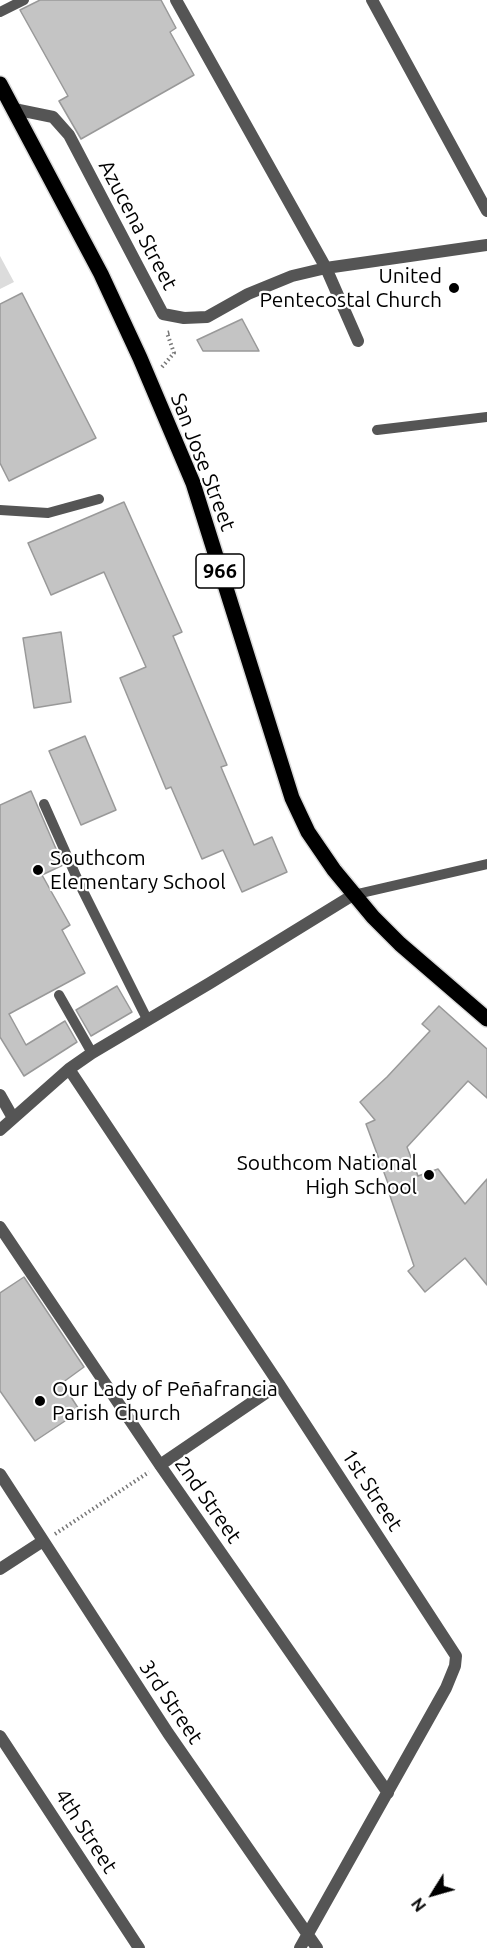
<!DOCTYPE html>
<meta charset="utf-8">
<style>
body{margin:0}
#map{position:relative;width:487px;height:1948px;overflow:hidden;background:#fff;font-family:Ubuntu,sans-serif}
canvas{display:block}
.north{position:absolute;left:403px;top:1864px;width:60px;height:60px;-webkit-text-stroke:4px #fff;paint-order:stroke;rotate:233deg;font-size:16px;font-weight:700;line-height:24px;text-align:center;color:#000}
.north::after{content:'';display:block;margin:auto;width:21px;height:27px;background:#000;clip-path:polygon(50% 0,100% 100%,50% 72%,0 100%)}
</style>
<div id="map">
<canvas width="487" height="1948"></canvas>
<div class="north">N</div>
</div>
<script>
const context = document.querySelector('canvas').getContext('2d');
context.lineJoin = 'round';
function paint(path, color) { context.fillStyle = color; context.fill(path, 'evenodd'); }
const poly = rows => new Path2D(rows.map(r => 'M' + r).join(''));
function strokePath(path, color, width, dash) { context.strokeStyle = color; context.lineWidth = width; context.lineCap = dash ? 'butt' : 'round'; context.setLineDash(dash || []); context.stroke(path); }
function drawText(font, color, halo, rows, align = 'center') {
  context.font = font + ' Ubuntu,sans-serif'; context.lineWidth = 4.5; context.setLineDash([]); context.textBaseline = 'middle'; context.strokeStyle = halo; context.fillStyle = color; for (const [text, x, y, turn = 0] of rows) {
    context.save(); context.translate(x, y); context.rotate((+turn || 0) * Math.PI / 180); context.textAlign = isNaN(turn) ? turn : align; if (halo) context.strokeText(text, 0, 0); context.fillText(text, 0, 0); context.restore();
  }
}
paint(poly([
 [0,256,14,282,0,289]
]), '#dcdcdc');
const building = poly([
 [40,0,161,0,176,28,170,32,194,75,81,139,59,101,68,96,20,10,40,0],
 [22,293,96,438,9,481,0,463,0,304,22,293],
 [242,319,259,351,203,351,197,340,242,319],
 [124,502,182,632,173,636,227,765,221,767,254,845,272,837,287,872,242,892,223,850,202,859,171,787,166,789,120,678,146,667,104,572,51,595,28,543,124,502],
 [61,632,71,702,34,708,23,638,61,632],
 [85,736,116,810,81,825,49,751,85,736],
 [31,791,63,865,42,875,70,925,62,930,85,973,9,1014,26,1045,65,1021,77,1042,24,1076,0,1037,0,805,31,791],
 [117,986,132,1012,91,1036,76,1010,117,986],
 [439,1006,487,1049,487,1098,468,1081,407,1147,418,1176,438,1169,465,1204,487,1179,487,1285,465,1258,425,1292,408,1271,414,1266,387,1187,389,1186,366,1124,375,1120,360,1102,387,1077,430,1031,422,1024,439,1006],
 [24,1277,84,1367,62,1383,80,1411,35,1441,0,1391,0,1293,24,1277]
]);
paint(building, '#c4c4c4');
strokePath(building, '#999', 1.5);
const primary = poly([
 [0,84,101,274,140,358,193,483,292,798,308,832,334,870,373,917,400,944,487,1019]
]);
strokePath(primary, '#dbdbdb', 18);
strokePath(poly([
 [162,367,174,353,167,333,171,332],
 [55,1534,149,1472]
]), '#777', 4, [1.5, 3]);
strokePath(poly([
 [0,12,24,0],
 [377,430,487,417],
 [0,510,48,513,99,499],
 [44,804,80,885,147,1019],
 [353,895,487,864],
 [59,995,92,1053]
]), '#555', 10);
strokePath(poly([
 [176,0,326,268,358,341],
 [372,0,487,211],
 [14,109,53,117,69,135,163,314,184,318,207,317,248,294,292,276,326,268,487,245],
 [69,1069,279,1384,456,1656,455,1666,446,1688,300,1948],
 [0,1095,13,1118],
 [0,1130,69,1069,92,1053,210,983,353,895],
 [0,1227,160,1465,388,1793],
 [160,1465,279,1384],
 [0,1474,168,1733,317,1948],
 [0,1569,43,1541],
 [0,1736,139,1948]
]), '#555', 12);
strokePath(primary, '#000', 15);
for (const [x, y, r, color] of [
 [454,288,6,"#000"],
 [38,870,6,"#000"],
 [429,1175,6,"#000"],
 [40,1401,6,"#000"]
]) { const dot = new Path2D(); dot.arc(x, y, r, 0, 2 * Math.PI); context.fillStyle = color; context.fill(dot); strokePath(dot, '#fff', 2); }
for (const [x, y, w] of [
 [220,571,48]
]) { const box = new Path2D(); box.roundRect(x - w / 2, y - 17, w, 34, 4.5); context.fillStyle = '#fff'; context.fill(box); strokePath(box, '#000', 1.5); }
drawText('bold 20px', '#000', null, [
 ["966",220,571]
]);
drawText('21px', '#000', '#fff', [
 ["Azucena Street",138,225,62],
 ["San Jose Street",203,462,69],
 ["1st Street",372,1490,57],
 ["2nd Street",208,1500,55],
 ["3rd Street",171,1702,56],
 ["4th Street",86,1831,57]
]);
drawText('21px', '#000', '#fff', [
 ["United",442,276],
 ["Pentecostal Church",442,300],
 ["Southcom",50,858,"left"],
 ["Elementary School",50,882,"left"],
 ["Southcom National",417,1163],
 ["High School",417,1187],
 ["Our Lady of Peñafrancia",52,1389,"left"],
 ["Parish Church",52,1413,"left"]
], 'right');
</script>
